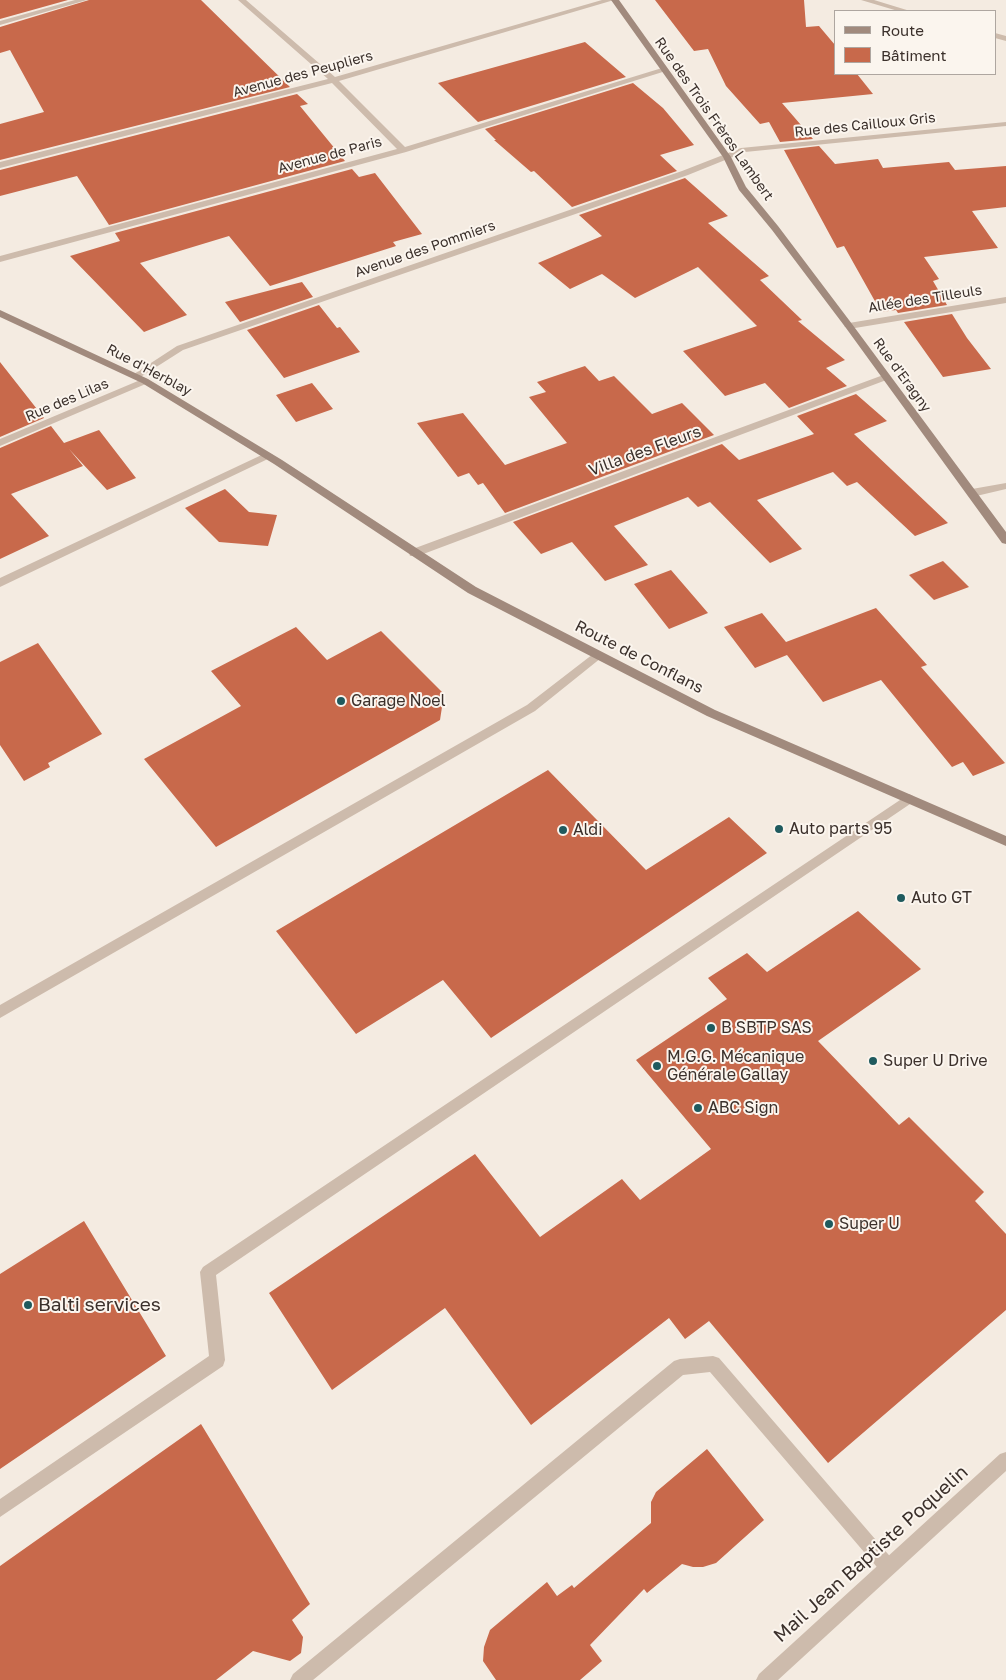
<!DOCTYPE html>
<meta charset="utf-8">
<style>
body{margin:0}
#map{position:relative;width:1006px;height:1680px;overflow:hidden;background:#f4ebe1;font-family:"Golos Text",sans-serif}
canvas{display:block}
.legend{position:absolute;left:834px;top:10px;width:162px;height:65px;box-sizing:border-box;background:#fbf5ee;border:1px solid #aea6a0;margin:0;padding:6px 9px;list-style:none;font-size:15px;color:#3b302b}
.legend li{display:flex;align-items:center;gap:10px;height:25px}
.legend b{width:25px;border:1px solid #aea6a0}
</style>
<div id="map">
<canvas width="1006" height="1680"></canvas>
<ul class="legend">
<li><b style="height:6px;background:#a18a7d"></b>Route</li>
<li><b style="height:14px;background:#c8694b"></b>Bâtiment</li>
</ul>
</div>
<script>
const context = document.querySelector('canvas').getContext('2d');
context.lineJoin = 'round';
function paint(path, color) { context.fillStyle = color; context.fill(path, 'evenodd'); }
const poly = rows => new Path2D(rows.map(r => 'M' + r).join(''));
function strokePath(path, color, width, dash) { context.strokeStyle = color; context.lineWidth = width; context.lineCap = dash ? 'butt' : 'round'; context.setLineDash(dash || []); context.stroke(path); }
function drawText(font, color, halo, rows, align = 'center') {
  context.font = font + ' "Golos Text",sans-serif'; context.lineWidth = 4; context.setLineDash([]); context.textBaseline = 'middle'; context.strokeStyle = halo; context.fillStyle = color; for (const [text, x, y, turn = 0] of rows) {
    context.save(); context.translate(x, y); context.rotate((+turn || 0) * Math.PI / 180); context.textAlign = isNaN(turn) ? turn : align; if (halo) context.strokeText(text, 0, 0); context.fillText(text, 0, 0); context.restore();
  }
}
paint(poly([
 [0,0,68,0,0,19],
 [89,0,201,0,290,87,0,160,0,124,44,112,10,50,0,53,0,27],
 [655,0,804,0,806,27,819,26,835,45,835,74,857,74,873,94,782,103,813,139,780,142,769,122,760,124,726,86,708,49,694,51],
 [585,42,626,77,478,122,438,83],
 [633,83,663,108,694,145,660,155,677,171,572,207,534,171,531,172,494,140,496,140,485,129],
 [297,94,308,104,300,106,345,161,109,225,77,176,0,196,0,170],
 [819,146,835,164,878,159,883,168,949,162,955,170,1006,166,1006,207,972,211,998,248,924,257,939,279,933,281,947,305,898,313,896,310,881,312,844,246,837,248,784,150],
 [352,169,359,177,375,173,422,234,393,242,396,246,393,247,270,286,229,236,140,263,187,315,144,332,70,256,120,241,115,233],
 [685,178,728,216,708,223,769,276,760,280,802,320,798,321,845,360,826,368,847,386,789,408,765,383,725,396,683,351,757,326,698,267,635,298,602,274,570,289,538,263,602,236,579,215],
 [302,282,313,297,240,322,225,302],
 [319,305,337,328,340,327,360,352,284,378,247,330],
 [952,314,967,338,991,369,943,377,904,322],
 [0,362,44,418,0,437],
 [585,366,599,381,614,376,652,414,682,403,714,435,505,513,483,483,478,485,469,473,458,477,417,423,463,413,505,465,567,443,529,397,546,392,537,382],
 [312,383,333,409,296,422,276,395],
 [856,394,887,421,854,434,948,523,915,536,857,482,847,486,833,472,757,500,802,549,770,563,710,502,698,507,688,497,614,526,648,565,605,581,572,542,541,554,513,522,722,444,739,460,814,434,797,416],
 [51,426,64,443,99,430,136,478,107,490,69,449,83,466,11,494,49,536,0,559,0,448],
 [225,489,249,512,277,515,268,546,219,542,185,508],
 [943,561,969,587,934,600,909,575],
 [671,570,708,613,669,629,634,584],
 [876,608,927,665,921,667,1005,763,973,776,963,762,952,767,881,680,823,702,787,655,755,668,724,627,762,613,786,642],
 [296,627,327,660,381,631,444,694,440,720,216,847,144,759,241,706,211,671],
 [38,643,102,734,48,763,50,767,24,781,0,745,0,662],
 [548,770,646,870,729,817,767,853,491,1038,443,980,356,1034,276,931],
 [858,911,921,969,818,1041,899,1125,909,1117,984,1192,975,1201,1006,1234,1006,1310,828,1463,709,1321,685,1339,669,1318,531,1425,445,1308,332,1390,269,1293,475,1154,540,1237,622,1179,640,1200,711,1149,636,1060,727,999,708,978,747,953,767,972],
 [84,1221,166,1356,0,1469,0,1274],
 [201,1424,310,1604,292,1620,303,1637,301,1653,290,1661,253,1651,216,1680,0,1680,0,1566],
 [707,1449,764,1520,716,1563,703,1567,693,1567,682,1564,647,1593,644,1589,590,1645,602,1661,580,1680,496,1680,483,1661,484,1647,490,1630,547,1582,557,1596,572,1585,574,1588,651,1523,651,1502,656,1492]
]), '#c8694b');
paint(poly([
 [1006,297,1006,303,849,329,844,326,849,323,1006,297],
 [886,374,889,375,889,379,418,556,410,556,409,553,410,550,886,374],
 [268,452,273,455,272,457,0,587,0,578,268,452],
 [1006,483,1006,489,972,497,967,493,972,489,1006,483],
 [597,651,601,652,603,655,601,658,535,711,0,1018,0,1005,527,705,597,651],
 [909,794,913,796,915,799,913,802,216,1275,225,1360,223,1366,0,1517,0,1499,209,1356,200,1272,203,1267,909,794],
 [713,1356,719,1358,894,1561,896,1567,894,1573,888,1575,882,1573,710,1372,683,1375,313,1680,290,1680,293,1674,674,1361,680,1359,713,1356]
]), '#cdbbac');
paint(poly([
 [75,0,87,0,0,25,0,21,75,0],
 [238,0,246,0,335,77,602,0,614,0,339,81,405,147,662,68,669,70,406,152,0,262,0,256,397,149,332,83,0,168,0,162,328,79,238,0],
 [861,0,874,0,910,11,898,11,861,0],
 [995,33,1006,36,1006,41,995,38,995,33],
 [1006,122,1006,126,745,152,688,175,183,350,139,378,136,379,131,376,177,346,682,171,741,148,1006,122],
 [145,378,150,381,148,383,0,446,0,439,145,378],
 [1006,1452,1006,1471,778,1680,756,1680,759,1674,1000,1454,1006,1452]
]), '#cdbbac');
paint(poly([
 [611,0,619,0,731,157,746,187,778,226,852,324,1006,532,1006,544,1002,543,846,328,772,230,739,190,723,157,611,0],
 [0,310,148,379,282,460,476,587,715,710,1006,836,1006,846,707,716,468,593,274,464,142,383,0,317,0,310]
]), '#a18a7d');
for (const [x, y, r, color] of [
 [341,701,5,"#1f5a5e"],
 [779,829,5,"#1f5a5e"],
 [563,830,5,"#1f5a5e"],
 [901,898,5,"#1f5a5e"],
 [711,1028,5,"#1f5a5e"],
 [873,1061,5,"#1f5a5e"],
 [657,1066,5,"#1f5a5e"],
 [698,1108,5,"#1f5a5e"],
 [829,1224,5,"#1f5a5e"],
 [28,1305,5,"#1f5a5e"]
]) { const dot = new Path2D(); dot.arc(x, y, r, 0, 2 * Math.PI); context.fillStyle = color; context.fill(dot); strokePath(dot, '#fbf5ee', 2); }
drawText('14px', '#3b302b', '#fbf5ee', [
 ["Avenue des Peupliers",303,74,-15],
 ["Rue des Trois Frères Lambert",714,119,55],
 ["Rue des Cailloux Gris",865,125,-6],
 ["Avenue de Paris",330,155,-15],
 ["Avenue des Pommiers",425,249,-19],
 ["Allée des Tilleuls",925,299,-9],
 ["Rue d'Herblay",149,370,28],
 ["Rue d'Eragny",902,375,54],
 ["Rue des Lilas",67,400,-23]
]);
drawText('16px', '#3b302b', '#fbf5ee', [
 ["Villa des Fleurs",645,451,-20],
 ["Route de Conflans",639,657,27]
]);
drawText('16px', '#3b302b', '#fbf5ee', [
 ["Garage Noel",351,701],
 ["Auto parts 95",789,829],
 ["Aldi",573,830],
 ["Auto GT",911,898],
 ["B SBTP SAS",721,1028],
 ["M.G.G. Mécanique",667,1057],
 ["Générale Gallay",667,1075],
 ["Super U Drive",883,1061],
 ["ABC Sign",708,1108],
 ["Super U",839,1224]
], 'left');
drawText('19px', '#3b302b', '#fbf5ee', [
 ["Balti services",38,1305]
], 'left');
drawText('19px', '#3b302b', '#fbf5ee', [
 ["Mail Jean Baptiste Poquelin",871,1554,-42]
]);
</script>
